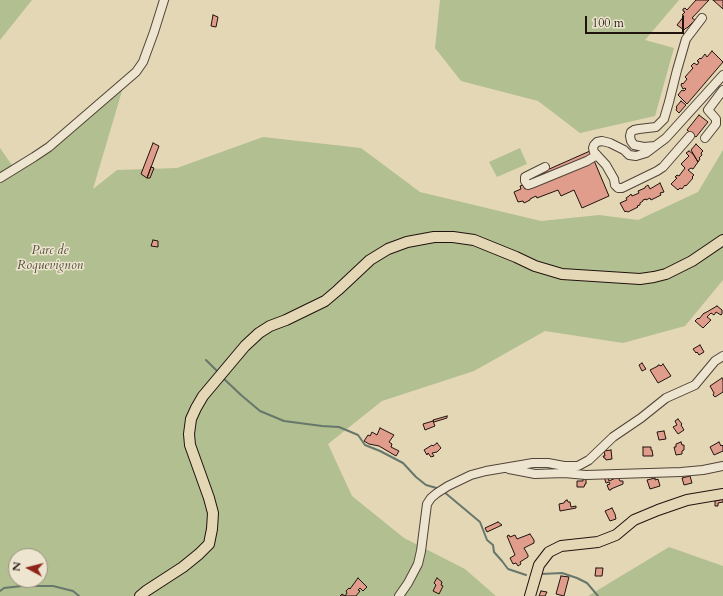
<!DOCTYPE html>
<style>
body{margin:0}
#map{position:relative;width:723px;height:596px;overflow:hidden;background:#e4d7b6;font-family:Cardo,serif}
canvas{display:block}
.north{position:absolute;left:8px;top:548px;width:40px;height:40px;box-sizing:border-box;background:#ede5d0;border:1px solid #9b9182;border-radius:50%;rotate:277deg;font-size:11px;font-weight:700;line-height:16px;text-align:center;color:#20130e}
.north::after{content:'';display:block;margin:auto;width:14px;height:18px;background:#8f2418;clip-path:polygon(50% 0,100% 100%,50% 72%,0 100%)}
.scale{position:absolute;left:585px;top:16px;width:99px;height:18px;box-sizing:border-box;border:2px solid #20130e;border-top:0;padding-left:5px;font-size:12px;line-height:14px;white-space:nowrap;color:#20130e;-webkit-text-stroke:3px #ede5d0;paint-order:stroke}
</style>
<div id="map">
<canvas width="723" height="596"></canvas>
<div class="north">N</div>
<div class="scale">100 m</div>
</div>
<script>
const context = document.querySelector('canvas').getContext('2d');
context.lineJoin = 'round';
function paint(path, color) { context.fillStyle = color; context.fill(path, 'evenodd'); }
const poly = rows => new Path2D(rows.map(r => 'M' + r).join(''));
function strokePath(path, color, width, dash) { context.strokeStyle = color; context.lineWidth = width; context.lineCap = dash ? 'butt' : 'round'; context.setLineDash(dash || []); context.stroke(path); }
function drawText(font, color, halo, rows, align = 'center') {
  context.font = font + ' Cardo,serif'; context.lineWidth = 3; context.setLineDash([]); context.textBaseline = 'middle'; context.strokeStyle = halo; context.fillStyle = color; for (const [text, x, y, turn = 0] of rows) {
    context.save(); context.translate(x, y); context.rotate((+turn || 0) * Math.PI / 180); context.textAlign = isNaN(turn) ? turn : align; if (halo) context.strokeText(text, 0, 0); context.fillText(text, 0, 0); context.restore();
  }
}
paint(poly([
 [0,0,32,0,0,40],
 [440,0,679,0,645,40,674,48,655,116,580,133,538,101,461,81,435,48],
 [124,84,93,189,117,170,177,168,263,137,361,148,420,192,541,221,599,215,638,220,698,192,723,150,723,280,685,326,623,343,545,331,474,371,382,401,328,444,352,496,404,538,465,569,496,596,0,596,0,148,16,171],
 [16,556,40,556,40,580,16,580],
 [520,148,527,164,497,177,489,162],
 [669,547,723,566,723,596,588,596]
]), '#b2bf90');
strokePath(poly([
 [206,360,218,372],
 [222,377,241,395,260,411,284,421,322,426,339,427,358,435,365,445,380,451,403,463,416,477,426,485,440,489],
 [443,491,480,522,487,540,493,545,494,552,502,561,508,569,526,575],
 [541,574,562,573,577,578,587,583,598,596],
 [0,591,4,588,22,586,53,586,73,591,79,596]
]), '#67776c', 2);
const building = poly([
 [696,0,709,0,692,18,695,20,687,28,686,28,684,30,677,25,684,16,682,15,685,12,683,11,683,9,685,8,687,10,696,0],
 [713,0,723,0,723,9,713,0],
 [213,15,218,17,216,27,211,26,213,15],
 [712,51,723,62,687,104,678,95,682,90,684,91,686,89,685,88,683,89,681,85,682,83,683,84,687,79,685,77,693,68,691,66,694,63,697,65,699,62,697,61,700,58,701,59,705,54,707,57,712,51],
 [681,101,686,105,679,113,676,110,677,108,676,107,681,101],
 [699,115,708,122,696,137,687,130,699,115],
 [153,143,159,146,147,178,141,174,153,143],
 [696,144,703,151,701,153,702,155,699,158,700,159,698,162,691,150,696,144],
 [590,151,609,196,582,208,574,190,561,196,558,190,537,198,536,196,530,199,530,200,524,203,523,201,518,202,514,192,521,189,520,186,523,185,525,189,532,186,529,178,590,151],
 [689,151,693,154,698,162,693,169,691,168,688,170,694,175,692,177,693,178,686,186,685,185,682,189,680,188,678,190,671,184,677,178,675,177,677,175,679,176,685,168,681,164,689,156,686,153,689,151],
 [151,167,154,168,150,178,147,178,151,167],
 [660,183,664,192,660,193,661,195,651,200,650,198,646,200,646,199,643,200,643,201,640,203,640,205,637,206,638,207,628,212,626,211,625,212,620,203,627,200,626,198,629,196,631,194,632,196,639,193,638,191,645,188,645,187,648,185,650,189,660,183],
 [153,240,158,241,158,247,151,246,153,240],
 [717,306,722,310,722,314,721,315,716,312,714,315,711,313,707,317,711,320,703,328,695,321,698,318,699,319,704,313,705,313,717,306],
 [700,345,704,352,699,355,697,352,696,353,693,349,700,345],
 [642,363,646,369,642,371,639,365,642,363],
 [663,364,671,376,658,383,650,370,658,366,658,365,659,365,661,366,663,364],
 [722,378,723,380,723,392,715,397,713,395,714,393,710,386,722,378],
 [447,416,447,418,434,422,433,420,447,416],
 [678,419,682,424,681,425,684,430,678,434,673,427,677,425,675,421,678,419],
 [433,421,435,426,425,430,423,424,433,421],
 [380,428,394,435,389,442,392,444,391,447,399,451,396,456,379,446,369,444,364,441,368,435,370,436,372,432,377,435,380,428],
 [664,431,666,439,659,440,657,432,664,431],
 [681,442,682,445,684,445,684,450,682,451,682,454,676,455,674,447,676,447,676,444,681,442],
 [719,442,721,446,722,445,723,446,723,451,714,455,710,447,719,442],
 [437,443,441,448,437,452,432,453,434,456,431,457,428,453,427,455,424,450,432,445,433,446,437,443],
 [643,447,651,447,651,450,652,450,653,456,643,456,643,447],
 [611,450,612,459,606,460,605,458,604,458,603,456,605,456,604,451,611,450],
 [690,476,692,483,684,485,682,478,690,476],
 [586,477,586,484,585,484,584,487,577,487,577,481,583,481,583,478,586,477],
 [604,477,608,478,609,481,618,477,620,481,623,481,623,484,611,489,611,490,609,490,607,485,610,484,609,482,606,483,604,477],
 [655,478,655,480,658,479,660,486,650,489,647,480,655,478],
 [723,499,723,502,718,503,718,506,715,506,715,501,723,499],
 [567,500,568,502,570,502,571,507,576,506,576,508,560,511,559,504,564,503,565,501,567,500],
 [612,508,615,514,616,519,610,521,605,511,612,508],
 [498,522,502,525,487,532,485,528,498,522],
 [530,534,534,540,534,543,524,548,528,555,528,557,520,562,521,564,518,566,516,563,513,564,510,558,515,555,507,536,509,535,510,537,515,535,517,539,530,534],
 [596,568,603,568,602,576,595,576,596,568],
 [561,576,569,577,564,596,556,594,561,576],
 [358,578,367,587,363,591,360,588,358,590,360,591,356,596,340,596,342,594,345,596,347,593,346,591,349,588,350,589,358,578],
 [437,578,442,582,441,585,443,586,439,594,433,591,436,585,434,583,437,578],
 [541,591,547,592,545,596,539,596,541,591]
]);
paint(building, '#e09d8c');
strokePath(building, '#20130e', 1);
const minor = poly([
 [690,136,663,167,657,171,622,188,618,188,615,185,614,179,606,165,594,152,593,148,594,145,597,142,602,141,610,143,624,150,629,155,636,156,646,153,666,138,723,75],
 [705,138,716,124,716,119,708,110,723,90],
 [655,146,644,147,634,145,631,141,630,136,631,132,634,130,639,129,656,127,664,119,669,102,677,70,686,39,702,18],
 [545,167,525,177,525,181,528,185,531,184,587,161,597,155],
 [0,178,34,157,49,147,136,72,143,62,154,32,164,0],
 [509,469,535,474,564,473,586,475,681,472,703,470,723,466],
 [399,596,408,583,418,564,421,551,427,504,431,498,437,493,448,486,471,475,486,471,533,463,548,463,564,466,578,466,589,460,613,437,641,418,666,398,695,385,715,361,723,356]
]);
const major = poly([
 [140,596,146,591,183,567,199,554,209,544,212,529,213,513,209,498,190,445,189,434,191,419,196,408,203,396,245,346,259,333,270,326,286,320,325,301,338,290,370,260,388,249,407,242,434,237,453,237,474,240,516,257,535,266,562,274,640,279,654,277,666,274,692,261,723,240],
 [530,596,539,565,549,552,561,546,598,542,616,535,634,520,658,510,687,500,723,494]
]);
strokePath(minor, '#514438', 10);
strokePath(major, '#20130e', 12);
strokePath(minor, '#ede5d0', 8);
strokePath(major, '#e4d7b6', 10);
drawText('italic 13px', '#534f3c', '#ede5d0', [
 ["Parc de",50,251],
 ["Roquevignon",50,266]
]);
</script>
